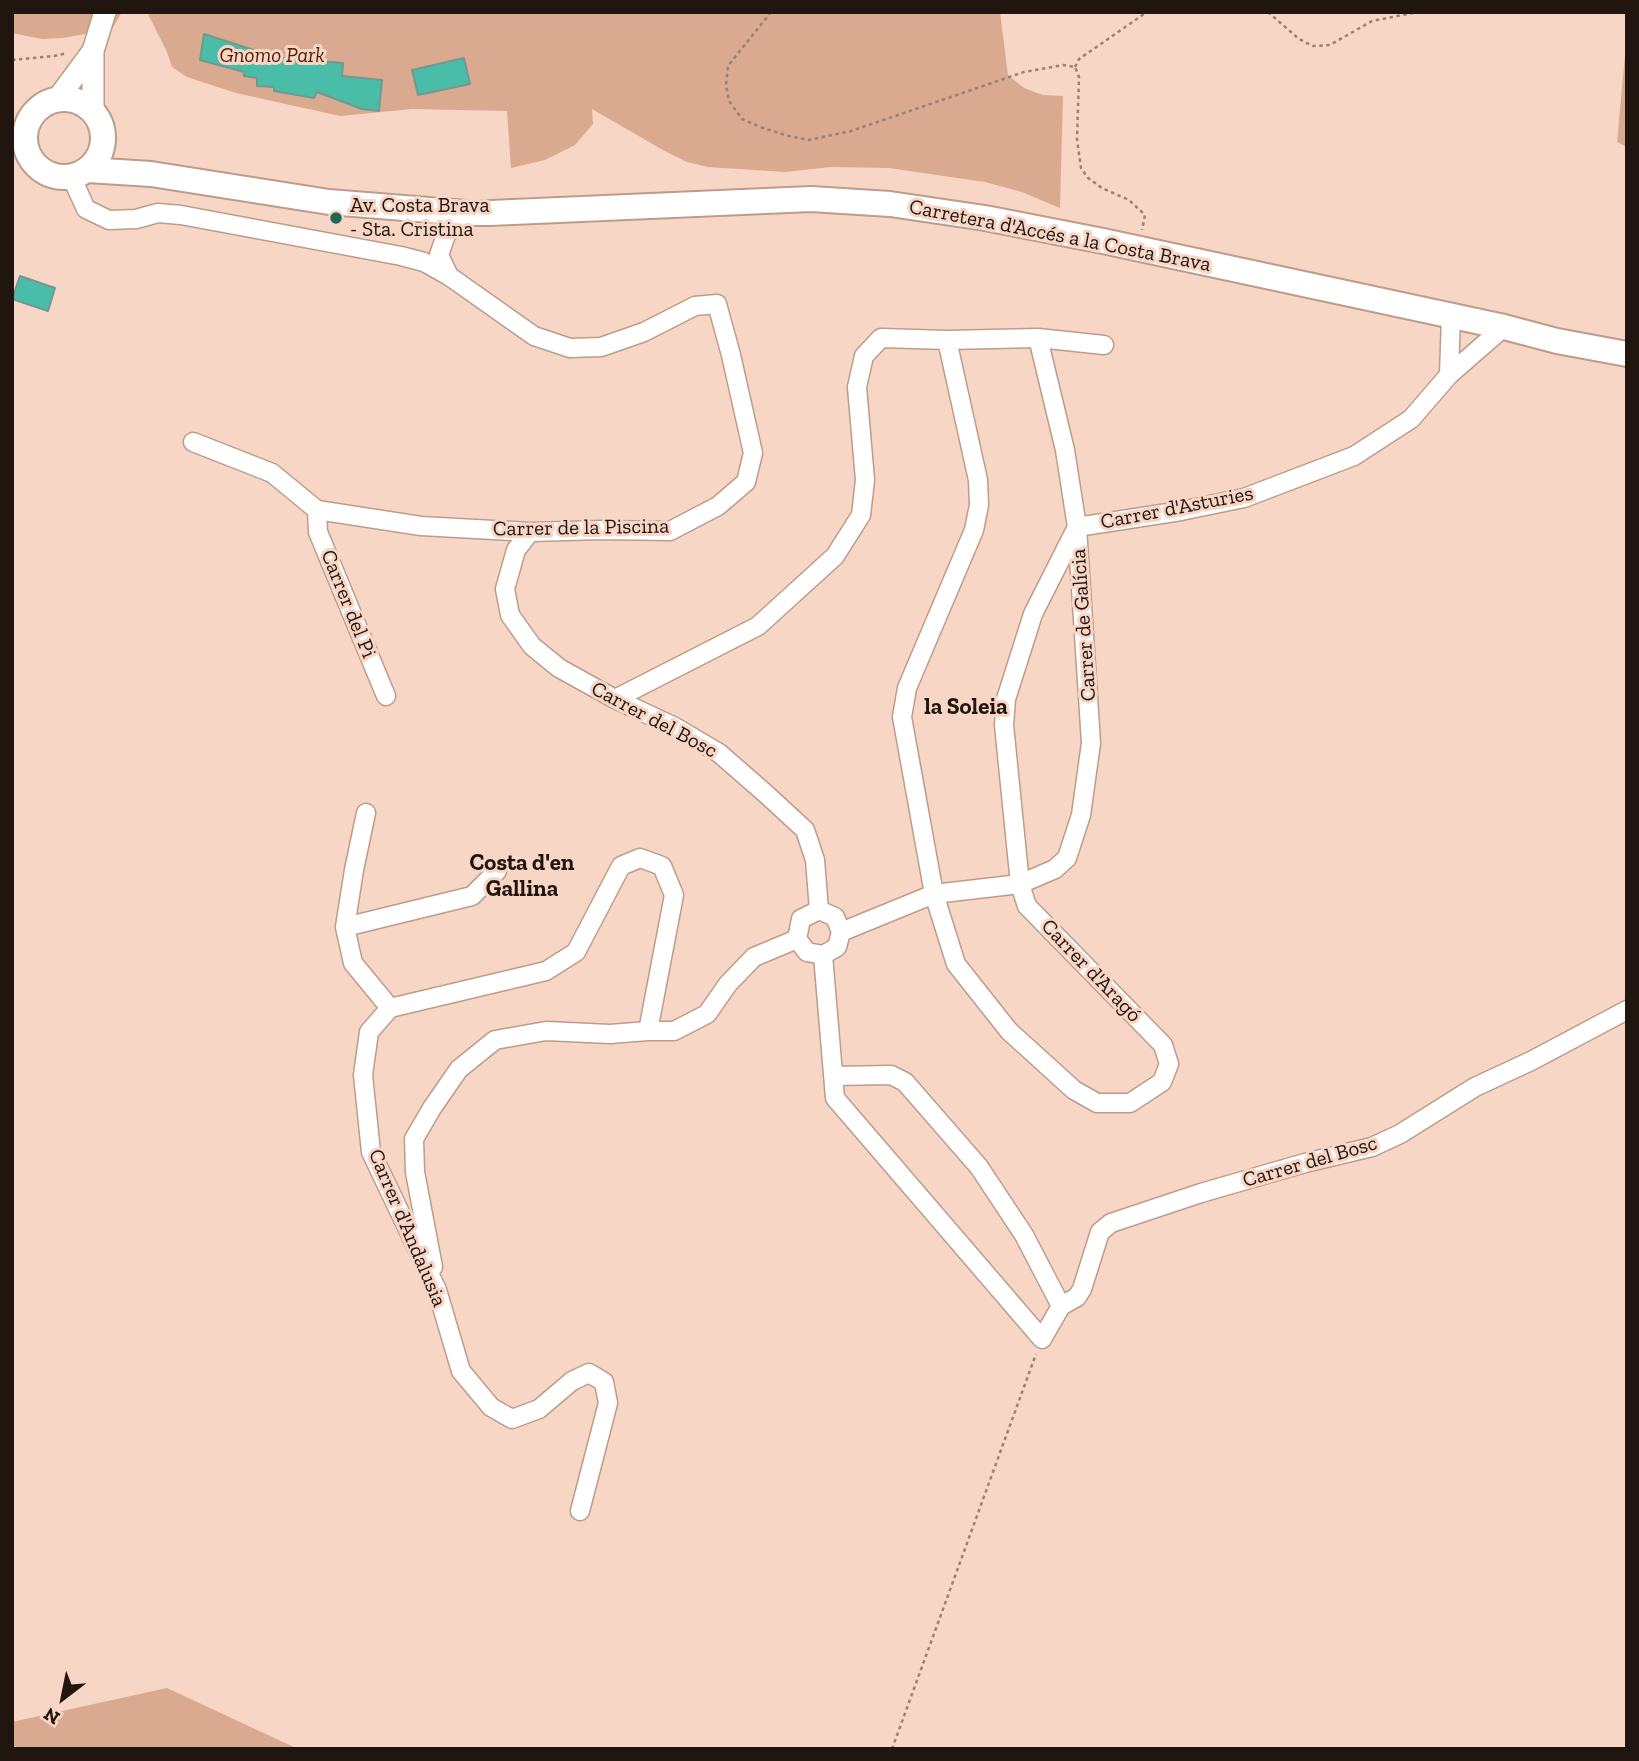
<!DOCTYPE html>
<meta charset="utf-8">
<style>
body{margin:0}
#map{position:relative;width:1639px;height:1761px;overflow:hidden;background:#f8d6c5;font-family:"Zilla Slab",serif}
canvas{display:block}
.frame{position:absolute;inset:0;border:14px solid #21150f;pointer-events:none}
.north{position:absolute;left:28px;top:1663px;width:70px;height:70px;-webkit-text-stroke:5px #f8d6c5;paint-order:stroke;rotate:212deg;font-size:19px;font-weight:700;line-height:28px;text-align:center;color:#21150f}
.north::after{content:'';display:block;margin:auto;width:24px;height:32px;background:#21150f;clip-path:polygon(50% 0,100% 100%,50% 72%,0 100%)}
</style>
<div id="map">
<canvas width="1639" height="1761"></canvas>
<div class="frame"></div>
<div class="north">N</div>
</div>
<script>
const context = document.querySelector('canvas').getContext('2d');
context.lineJoin = 'round';
function paint(path, color) { context.fillStyle = color; context.fill(path, 'evenodd'); }
const poly = rows => new Path2D(rows.map(r => 'M' + r).join(''));
function strokePath(path, color, width, dash) { context.strokeStyle = color; context.lineWidth = width; context.lineCap = dash ? 'butt' : 'round'; context.setLineDash(dash || []); context.stroke(path); }
function drawText(font, color, halo, rows, align = 'center') {
  context.font = font + ' "Zilla Slab",serif'; context.lineWidth = 6; context.setLineDash([]); context.textBaseline = 'middle'; context.strokeStyle = halo; context.fillStyle = color; for (const [text, x, y, turn = 0] of rows) {
    context.save(); context.translate(x, y); context.rotate((+turn || 0) * Math.PI / 180); context.textAlign = isNaN(turn) ? turn : align; if (halo) context.strokeText(text, 0, 0); context.fillText(text, 0, 0); context.restore();
  }
}
paint(poly([
 [12,12,122,12,112,29,63,38,42,39,12,33],
 [147,12,1000,12,1008,75,1024,88,1043,95,1063,96,1060,208,1022,192,985,182,889,168,831,167,785,172,708,167,687,162,663,150,592,109,593,124,575,145,545,160,511,168,507,111,412,109,340,116,236,93,187,77,172,67,167,52],
 [1627,53,1627,147,1617,142,1625,55],
 [167,1688,298,1749,12,1749,12,1722]
]), '#d9a990');
const building = poly([
 [204,34,260,52,258,56,343,63,342,76,382,80,379,111,362,109,317,92,314,98,274,91,274,87,257,86,257,78,244,76,244,72,200,60,204,34],
 [464,58,470,84,418,95,412,70,464,58],
 [20,276,55,288,48,311,12,299,20,276]
]);
paint(building, '#4abda8');
strokePath(building, '#72998f', 2);
const minor = poly([
 [71,176,86,209,109,220,136,219,158,213,181,215,401,256,424,262,449,276,534,336,570,348,601,347,644,332,695,306,717,304,731,355,753,453,746,482,718,506,670,531,602,530,530,532,421,526,317,510,272,473,193,442],
 [449,276,439,255,446,235,466,213],
 [947,340,978,480,979,505,974,530,907,688,902,717,934,894,956,964,1009,1031,1074,1090,1097,1103,1130,1103,1162,1082,1169,1064,1163,1045,1027,906,1020,884,1004,725,1006,699,1033,614,1077,527,1181,511,1244,498,1354,456,1411,419,1449,375,1451,316],
 [1449,375,1504,327],
 [317,510,318,532,386,696],
 [530,532,516,550,505,589,510,615,532,646,559,668,615,699,675,727,719,753,766,794,805,830,815,860,819,910],
 [615,699,758,626,835,556,861,515,865,480,857,387,864,356,881,338,947,340,1038,338,1104,345],
 [366,813,354,870,345,927,353,963,390,1008],
 [819,910,835,917,841,932,837,947,823,955,807,952,797,939,801,919,819,910],
 [345,927,472,896,497,871],
 [841,932,934,894,1020,884,1055,869,1067,858,1081,815,1091,743,1077,527,1065,450,1038,338],
 [823,955,835,1098,1042,1339,1061,1306,1024,1235,979,1167,905,1082,891,1075,833,1076],
 [433,1267,415,1172,414,1139,432,1108,459,1069,495,1040,546,1031,610,1034,648,1031],
 [1061,1306,1077,1297,1082,1289,1100,1232,1111,1223,1201,1193,1305,1163,1372,1147,1400,1134,1475,1087,1531,1061,1627,1010],
 [580,1511,608,1403,604,1382,589,1373,572,1381,539,1409,512,1419,491,1407,461,1371,437,1290,371,1152,363,1075,369,1032,390,1008,546,971,576,952,621,866,640,858,662,866,674,895,648,1031,674,1031,707,1014,728,984,754,957,797,939]
]);
const tertiary = poly([
 [56,101,93,51],
 [93,113,93,51,105,12]
]);
const secondary = poly([
 '25 138a39 39 0 1 1 78 0a39 39 0 1 1-78 0Z',
 [87,170,151,174,329,202,466,213,490,213,811,199,890,204,985,218,1103,241,1504,327,1557,341,1627,354]
]);
strokePath(minor, '#bc9c8b', 21);
strokePath(tertiary, '#bc9c8b', 24);
strokePath(secondary, '#bc9c8b', 28);
strokePath(poly([
 [771,12,728,66,726,85,729,101,742,119,763,128,789,136,809,140,851,131,1024,72,1063,65,1075,67,1079,77,1077,139,1081,168,1088,178,1102,188,1129,200,1145,215,1142,230],
 [1268,12,1299,39,1313,46,1330,45,1372,21,1418,12],
 [12,60,54,56,67,53],
 [1075,67,1079,59,1147,12],
 [892,1749,1036,1354]
]), '#998175', 2.5, [3.5, 3.5]);
strokePath(minor, '#fff', 18);
strokePath(tertiary, '#fff', 21);
strokePath(secondary, '#fff', 24);
for (const [x, y, r, color] of [
 [336,218,7,"#1f6558"]
]) { const dot = new Path2D(); dot.arc(x, y, r, 0, 2 * Math.PI); context.fillStyle = color; context.fill(dot); strokePath(dot, '#f8d6c5', 2.5); }
drawText('italic 21px', '#4c1d00', '#f8d6c5', [
 ["Gnomo Park",272,56]
]);
drawText('21px', '#21150f', '#f8d6c5', [
 ["Av. Costa Brava",350,206],
 ["- Sta. Cristina",350,230]
], 'left');
drawText('21px', '#21150f', '#f8d6c5', [
 ["Carretera d'Accés a la Costa Brava",1060,236,11],
 ["Carrer d'Asturies",1177,508,-11],
 ["Carrer de la Piscina",581,528,-1],
 ["Carrer del Pi",348,604,68],
 ["Carrer de Galícia",1084,625,-94],
 ["Carrer del Bosc",654,720,28],
 ["Carrer d'Aragó",1091,971,46],
 ["Carrer del Bosc",1310,1162,-16],
 ["Carrer d'Andalusia",407,1228,67]
]);
drawText('bold 23px', '#21150f', '#f8d6c5', [
 ["la Soleia",966,707],
 ["Costa d'en",522,863],
 ["Gallina",522,889]
]);
</script>
